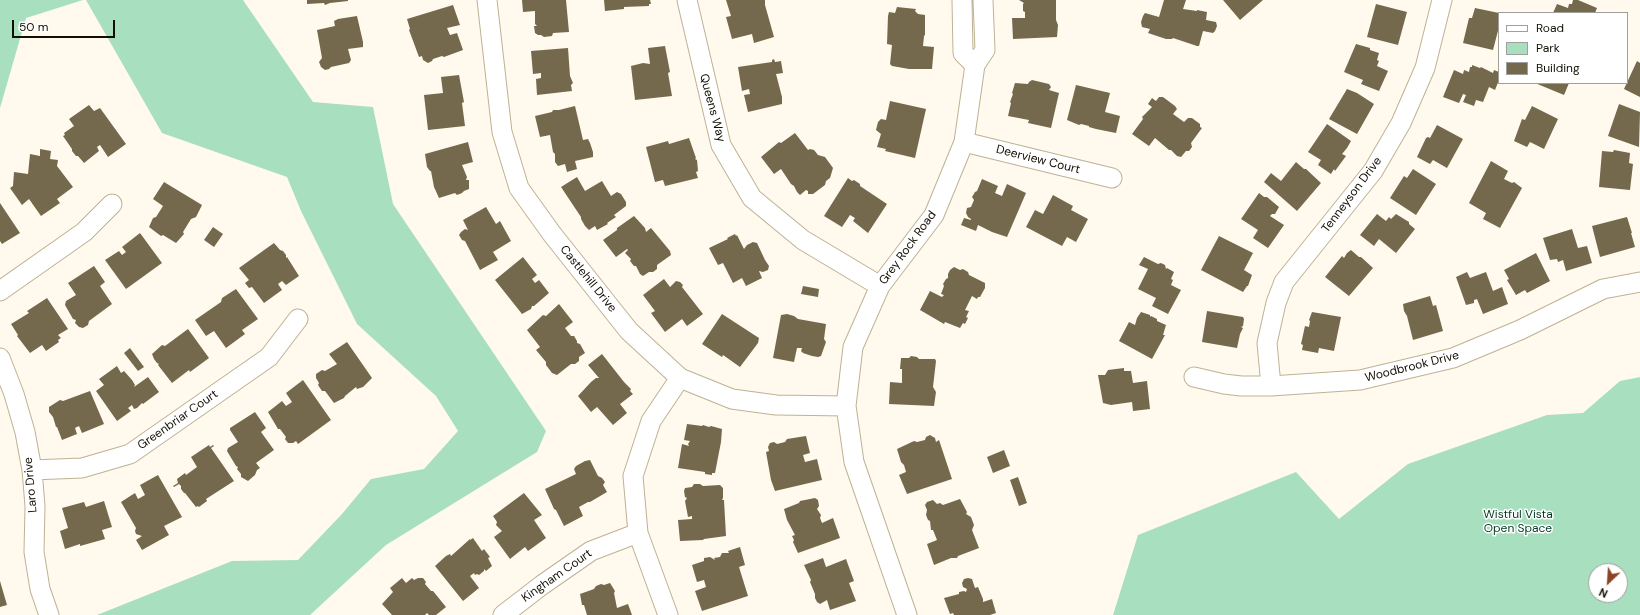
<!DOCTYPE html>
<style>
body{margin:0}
#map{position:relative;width:1640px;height:615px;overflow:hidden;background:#fffaed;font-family:"DM Sans",sans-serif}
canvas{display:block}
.legend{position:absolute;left:1498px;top:12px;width:130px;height:72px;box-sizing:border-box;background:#fff;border:1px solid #a09f9b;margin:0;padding:5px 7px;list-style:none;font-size:12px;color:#120e04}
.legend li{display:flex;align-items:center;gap:8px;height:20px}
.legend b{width:20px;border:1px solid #a09f9b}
.north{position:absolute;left:1588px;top:563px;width:40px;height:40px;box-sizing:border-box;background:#fff;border:1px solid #a09f9b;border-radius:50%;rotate:205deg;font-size:11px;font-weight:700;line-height:16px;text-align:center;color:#120e04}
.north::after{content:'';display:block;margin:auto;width:14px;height:18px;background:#8c4424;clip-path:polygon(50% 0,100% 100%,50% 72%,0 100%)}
.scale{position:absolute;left:12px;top:20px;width:103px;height:18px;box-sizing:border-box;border:2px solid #120e04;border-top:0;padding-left:5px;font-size:12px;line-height:14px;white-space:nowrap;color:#120e04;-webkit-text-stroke:3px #fff;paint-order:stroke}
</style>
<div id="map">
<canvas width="1640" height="615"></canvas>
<ul class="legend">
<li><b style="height:5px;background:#fff"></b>Road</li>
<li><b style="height:11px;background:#a8dfbf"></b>Park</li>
<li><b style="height:11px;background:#74694c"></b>Building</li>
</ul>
<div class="north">N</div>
<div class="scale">50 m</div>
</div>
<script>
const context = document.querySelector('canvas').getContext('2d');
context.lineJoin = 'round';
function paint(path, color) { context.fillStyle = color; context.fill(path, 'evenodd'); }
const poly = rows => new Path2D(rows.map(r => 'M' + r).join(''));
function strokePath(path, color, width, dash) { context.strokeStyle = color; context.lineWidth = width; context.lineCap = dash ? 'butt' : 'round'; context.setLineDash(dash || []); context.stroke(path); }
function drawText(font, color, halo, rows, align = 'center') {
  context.font = font + ' "DM Sans",sans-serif'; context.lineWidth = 3; context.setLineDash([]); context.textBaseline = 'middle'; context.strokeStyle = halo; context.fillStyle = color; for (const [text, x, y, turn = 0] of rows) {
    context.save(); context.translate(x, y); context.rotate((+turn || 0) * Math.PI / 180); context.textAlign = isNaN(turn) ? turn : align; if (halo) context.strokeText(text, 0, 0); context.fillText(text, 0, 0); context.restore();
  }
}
paint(poly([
 [0,0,83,0,26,18,0,108],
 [86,0,243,0,313,102,373,107,393,204,546,431,537,452,386,545,310,615,97,615,232,561,298,560,342,514,371,479,424,469,458,431,436,396,357,324,301,211,287,177,162,133],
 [1640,377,1640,615,1113,615,1138,535,1296,472,1339,519,1408,464,1547,415,1583,413,1620,381],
 [1596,571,1620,571,1620,595,1596,595]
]), '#a8dfbf');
paint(poly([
 [307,0,348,0,348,1,330,3,325,5,324,3,307,4],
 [522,0,566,0,569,32,553,33,552,36,544,37,541,35,538,35,535,33,534,26,537,26,535,24,535,11,523,12],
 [604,0,650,0,651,4,649,4,649,6,624,7,624,9,605,11],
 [726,0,765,0,765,5,774,37,754,43,752,34,732,39,726,17,731,16],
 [1019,0,1056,0,1056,20,1058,25,1057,37,1013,39,1012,18,1025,18,1025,12,1023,11,1023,4,1024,3],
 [1164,0,1186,0,1183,9,1197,11,1197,10,1207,12,1206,20,1216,22,1217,26,1215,31,1213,33,1203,31,1199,46,1197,46,1173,38,1172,39,1166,39,1148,33,1150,29,1142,27,1141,22,1143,16,1145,13,1159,17],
 [1223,0,1263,0,1240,20],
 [1573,0,1578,0,1597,8,1595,13,1553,13,1557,4,1568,8,1569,4,1572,4],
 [1376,4,1407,12,1398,45,1367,37],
 [453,5,460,25,447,28,450,35,457,33,463,50,444,57,442,56,433,59,432,61,428,63,423,60,422,56,419,57,409,30,410,29,407,19],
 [897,7,916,9,915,11,918,14,925,15,925,35,924,36,923,46,934,47,932,69,909,69,892,66,890,64,892,45,887,44,888,16,889,12,895,13],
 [1475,8,1499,13,1499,27,1493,50,1463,43,1469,18,1472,18],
 [357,16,363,42,363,47,348,49,351,60,349,63,331,67,329,69,325,70,321,67,319,62,322,58,317,30,335,26,334,21,338,19],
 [1356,44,1370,48,1370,50,1379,53,1377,60,1379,61,1377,66,1388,71,1379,91,1361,84,1363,80,1344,72],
 [665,46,670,72,668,73,672,96,635,100,631,66,643,63,650,64,648,48],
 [568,48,570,76,573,83,571,85,572,91,537,95,536,79,541,78,541,73,533,74,531,51],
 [774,59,775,62,781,61,783,73,776,74,782,97,782,104,748,112,744,95,750,94,749,89,742,91,738,67,772,62,772,60],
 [1637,61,1640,63,1640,97,1624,89],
 [1472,65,1480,68,1481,67,1493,73,1494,70,1499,72,1499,80,1495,90,1489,87,1483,102,1476,100,1474,106,1463,102,1466,95,1463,94,1459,103,1443,97,1454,70,1463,74,1464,70,1469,72,1470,67,1472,67],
 [459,75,464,102,462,103,465,126,428,130,424,95,443,93,441,77],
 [1032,80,1049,84,1051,87,1049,90,1059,93,1051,128,1028,123,1029,120,1008,116,1011,103,1010,102,1013,94,1012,93,1015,83,1028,84,1029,82],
 [1535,83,1569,83,1564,95],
 [1076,85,1110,93,1105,112,1120,116,1116,133,1096,129,1089,127,1089,126,1081,124,1079,125,1067,120],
 [1347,89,1357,93,1374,104,1357,134,1329,119],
 [1159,97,1163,97,1175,106,1177,109,1173,114,1184,122,1188,118,1192,118,1200,124,1200,127,1202,128,1191,143,1192,147,1189,151,1186,151,1181,157,1177,156,1171,150,1169,150,1155,138,1149,146,1132,134,1143,119,1142,117,1152,107,1148,104,1152,98,1156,101],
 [890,101,926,109,915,158,885,151,886,149,877,147,881,134,876,130,878,122,881,119,886,120],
 [1619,104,1640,112,1639,147,1608,136],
 [89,105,94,111,100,108,126,144,108,157,100,145,97,147,99,151,84,163,78,156,76,156,72,151,72,149,63,136,65,135,64,133,74,126,69,119],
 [575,106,583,140,588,139,590,143,593,152,593,157,575,161,577,169,567,172,565,164,558,166,555,162,555,154,553,152,550,135,540,137,535,116,552,112,553,110,559,110],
 [1532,106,1558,119,1544,149,1530,142,1527,147,1514,141,1522,119,1525,120],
 [1327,124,1351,141,1347,148,1342,154,1346,156,1335,171,1334,169,1331,174,1318,165,1321,160,1308,152],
 [1437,125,1463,139,1447,168,1433,160,1430,164,1417,157,1426,138,1428,137,1430,138],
 [795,133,808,150,810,149,814,150,818,155,825,157,833,168,830,178,826,181,825,185,813,194,808,194,808,191,806,190,800,195,797,192,794,186,791,184,781,169,774,174,761,157,779,142,781,143],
 [689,138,696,158,695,159,697,160,698,171,696,172,698,178,665,186,663,180,655,182,646,147,668,141,669,144],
 [468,142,473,162,462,165,467,177,466,180,469,180,469,189,464,191,462,193,457,195,455,193,439,198,434,187,431,171,430,171,427,167,425,154],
 [40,149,51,151,50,159,58,160,57,166,73,187,57,199,60,203,41,216,29,199,22,205,10,188,13,186,14,172,28,174,30,154,40,156],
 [1614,150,1630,153,1629,163,1633,164,1630,190,1599,187,1602,151,1613,152],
 [1491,161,1508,171,1504,179,1512,183,1514,182,1522,188,1500,228,1483,219,1486,213,1469,203],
 [1296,162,1304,169,1306,169,1321,183,1297,211,1264,182,1271,173,1281,181],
 [1413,169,1436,184,1416,215,1390,198,1404,176,1407,178],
 [577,177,585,191,602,181,611,196,617,192,621,194,626,202,626,206,614,215,616,217,607,223,608,224,597,230,595,226,589,230,585,226,581,219,581,217,561,187],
 [848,178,852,181,854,180,860,184,860,186,887,204,868,233,853,221,855,218,850,215,842,227,824,216],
 [982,179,998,186,995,193,1002,196,1007,184,1026,193,1007,237,992,232,978,225,976,231,961,225,964,218,971,220,971,219,968,217,966,213,967,208,971,207,974,200,972,197,975,192,977,191],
 [164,182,202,205,196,217,191,219,183,232,184,234,176,243,163,235,161,236,149,227,153,218,156,217,163,206,153,199],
 [1259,193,1264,197,1267,197,1279,207,1275,214,1272,214,1270,216,1284,225,1268,248,1253,238,1258,230,1241,219],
 [1053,195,1073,206,1071,210,1088,219,1076,242,1067,237,1062,246,1026,227,1035,210,1043,214],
 [0,203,20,233,2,244,0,241],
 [486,207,496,224,500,221,511,241,493,252,498,260,480,270,465,241,462,240,459,235,461,232,465,229,468,230,463,220],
 [1377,214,1386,221,1389,217,1391,219,1396,214,1409,222,1409,224,1415,229,1396,253,1379,239,1374,246,1360,235],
 [634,216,645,228,646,232,651,228,670,251,671,255,657,265,657,269,653,272,649,272,643,276,640,274,636,266,634,266,630,261,631,259,625,253,628,250,627,249,616,257,603,240,617,230,617,228],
 [1627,217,1632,233,1631,233,1635,247,1600,257,1592,226],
 [213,227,223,234,214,247,204,240],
 [1572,229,1578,248,1587,246,1592,263,1566,271,1563,260,1558,262,1557,259,1550,260,1543,238],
 [140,233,162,263,126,289,105,260,119,251,122,255,126,252,122,247],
 [735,234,736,236,737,235,744,249,747,245,753,242,757,243,765,260,769,266,768,270,763,272,759,271,762,278,746,286,742,278,733,283,723,263,718,265,709,248,728,239,727,238],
 [1219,236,1253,253,1244,270,1252,275,1248,286,1247,286,1243,292,1201,270],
 [274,243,280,250,283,251,286,255,286,258,287,257,299,276,286,285,282,281,278,284,282,290,264,303,252,287,249,288,245,283,249,280,239,268],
 [1351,250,1359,257,1361,257,1373,268,1349,296,1325,277,1342,256,1344,258,1347,253],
 [1536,253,1550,281,1527,293,1525,290,1516,295,1507,280,1509,279,1504,270],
 [523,257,537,275,532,279,535,283,539,280,549,293,534,306,532,306,531,309,522,314,495,280],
 [1144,257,1158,264,1161,263,1165,265,1166,269,1167,268,1174,272,1171,279,1173,280,1171,285,1181,290,1168,314,1152,306,1156,298,1138,289,1148,269,1139,265],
 [94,266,105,282,100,286,112,304,89,321,88,325,83,328,79,327,75,323,76,320,73,319,65,305,66,301,76,295,68,283],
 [954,267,960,270,963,269,968,272,969,275,985,283,985,288,980,297,978,297,977,299,972,296,965,310,969,311,966,317,968,318,965,324,963,323,960,328,945,322,944,324,920,310,930,291,942,297,944,295,941,294,944,286,943,284,946,279,948,278,948,274,950,270],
 [1467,272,1470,278,1486,272,1493,291,1502,287,1508,304,1483,314,1477,299,1474,300,1474,303,1466,305,1456,277],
 [664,279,670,287,676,281,680,282,683,285,682,287,703,314,687,326,682,319,665,332,651,313,655,311,643,295],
 [803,286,819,289,818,297,801,294],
 [236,289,258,319,242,330,245,334,226,348,214,331,206,336,195,320,221,302,222,298],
 [1430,296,1433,306,1436,305,1443,331,1413,340,1407,316,1404,311,1403,304],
 [47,298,68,329,58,335,61,338,58,340,59,342,46,351,42,345,30,353,17,336,18,335,11,324,29,313,27,311],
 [559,304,573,322,565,328,571,336,574,336,577,341,577,343,580,344,585,353,579,357,579,361,575,364,571,364,557,375,552,373,546,365,546,362,536,350,540,347,527,330,543,315,546,316],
 [1207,311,1243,317,1244,319,1243,326,1241,327,1243,328,1240,334,1237,348,1202,342],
 [1141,312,1150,315,1150,317,1151,316,1157,319,1157,321,1166,325,1163,335,1165,335,1152,359,1119,341,1129,322,1135,325,1137,318],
 [1312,312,1341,317,1334,351,1319,348,1318,353,1302,350,1303,345,1301,344,1305,326,1309,327,1310,321,1309,320],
 [722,314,759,338,758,343,740,367,723,355,722,357,702,344],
 [787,314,794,316,798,319,826,324,824,339,826,342,821,356,818,357,812,356,803,353,801,351,802,348,797,348,794,362,773,358,781,315],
 [188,329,209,358,190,372,189,370,172,383,158,365,159,364,157,363,154,359,152,354,162,345,165,346],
 [347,342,372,378,363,387,357,389,356,387,345,396,344,398,334,403,325,391,322,391,318,385,319,383,316,378,316,374,322,370,325,371,337,364,329,354],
 [130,348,144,367,138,371,124,353],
 [602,354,624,382,631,389,630,391,633,394,620,404,627,413,613,425,597,407,591,412,578,396,591,382,596,378,599,378,588,365],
 [911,356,917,357,919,359,935,359,936,361,933,387,936,392,934,406,889,404,890,382,902,383,902,369,900,369,901,358,909,358],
 [117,366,121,373,124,371,132,380,135,385,134,387,148,377,159,392,143,404,142,403,137,408,134,409,132,405,128,408,131,411,117,421,96,391,104,385,99,379],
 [1124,368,1124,371,1131,371,1133,383,1147,381,1150,409,1133,411,1132,402,1111,405,1103,403,1098,375,1105,375,1108,370],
 [303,380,331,420,298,444,296,441,293,443,288,443,285,439,286,437,280,429,278,429,268,412,282,401,286,406,292,402,286,393],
 [90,391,104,424,82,433,79,426,75,428,77,434,62,440,57,427,56,427,53,417,49,412,49,407,60,400,63,401],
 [255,412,266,428,261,432,274,450,256,463,260,468,257,470,255,475,248,481,241,477,241,474,237,469,238,467,236,466,227,451,228,448,238,442,230,430,230,428],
 [687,424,702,426,703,425,709,427,711,426,722,429,721,442,715,473,712,473,712,475,705,474,705,472,678,468,682,444,689,446,688,444,690,441,684,440],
 [930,435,935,438,936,442,939,440,952,479,907,494,899,475,906,472,904,465,901,462,897,449,914,441,917,442,925,440,926,437],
 [806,436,810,453,803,455,805,462,817,459,822,480,775,491,771,480,766,452,769,451,768,447,770,443,774,442,777,444,785,442,787,439],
 [209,445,210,447,213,445,214,446,211,448,234,481,206,499,207,501,199,507,198,506,196,507,185,493,184,493,181,489,181,486,179,484,174,487,173,486,178,483,177,479,185,473,186,475,197,467,191,457],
 [1004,450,1010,466,993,473,987,457],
 [590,460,598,476,602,478,605,482,603,485,607,492,590,502,588,502,579,507,583,516,564,526,556,510,554,509,545,489,576,474,574,469,576,466,585,461],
 [158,475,182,517,164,526,169,535,142,550,136,540,142,536,136,534,135,531,136,528,121,502,135,493,138,499,145,495,140,485],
 [1018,477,1027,503,1019,506,1010,480],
 [694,484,700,484,703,486,720,485,723,488,723,498,722,500,724,500,726,536,704,539,703,540,680,541,678,520,692,519,692,516,688,517,685,501,687,498,685,497,684,491,685,488,692,487],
 [524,493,542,515,534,520,546,538,528,551,525,547,510,559,494,537,502,531,496,525,497,522,493,516],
 [815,498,818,500,819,506,817,509,821,515,820,518,822,523,833,518,840,538,798,553,793,542,794,540,792,536,795,535,787,520,784,509,799,503,800,501],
 [960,499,967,512,966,514,971,517,974,525,972,530,979,548,958,556,957,558,951,558,934,565,927,544,937,540,933,530,931,530,930,521,928,520,926,515,927,510,925,505,927,502,933,500,937,504,940,503,943,505],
 [104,501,112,527,102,530,105,539,80,546,80,544,65,549,60,531,68,528,62,508,84,502,86,507],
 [473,538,482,551,484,549,490,557,488,558,492,566,486,571,484,569,484,571,479,575,477,574,475,575,474,573,470,576,479,588,463,601,435,566,446,556,450,554,451,556,470,539,470,540],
 [740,547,745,565,739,567,748,596,702,611,695,591,706,587,704,580,697,582,692,565,704,561,704,558,710,557,715,560,714,558,720,557,722,553,729,553,728,551],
 [823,558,826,567,846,559,854,581,849,583,856,601,830,610,827,600,820,604,817,602,815,598,815,594,810,582,811,580,804,565],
 [402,578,406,583,412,578,414,580,418,578,423,578,426,582,425,584,431,591,433,591,446,607,436,615,429,615,427,613,425,615,392,615,382,604,393,592,390,588],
 [968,578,972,579,975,588,978,587,983,599,983,602,992,599,996,613,990,615,954,615,953,613,950,614,944,598,959,594,959,592,964,591,966,592,967,589,963,587,962,583,964,579],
 [0,581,7,605,0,607],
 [610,583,615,591,614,593,617,608,628,604,632,615,587,615,584,605,582,605,580,594,594,589,596,586,601,584,604,585]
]), '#74694c');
const minor = poly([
 [487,0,502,132,519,188,552,234,629,331,680,378,732,399,776,405,846,406],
 [687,0,721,145,752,198,803,240,880,286],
 [962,0,963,53,975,65],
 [964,142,1112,178],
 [0,291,84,232,112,204],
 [0,358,14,394,25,432,32,470,35,506,34,552,40,589,49,615],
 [1194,377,1224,384,1241,386,1271,386,1360,380,1453,358,1520,330,1603,289,1640,282],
 [1271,386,1267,343,1276,303,1284,282,1373,171,1401,123,1425,68,1442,0],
 [32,470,82,468,130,454,269,357,298,319],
 [503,615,542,585,591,551,638,533],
 [668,615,638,533,633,476,651,421,680,378],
 [907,615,854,462,846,406,853,347,880,286,934,215,964,142,975,65,985,50,983,0]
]);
strokePath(minor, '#beb293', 21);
strokePath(minor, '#fff', 19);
drawText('12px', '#120e04', '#fff', [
 ["Queens Way",712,108,75],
 ["Deerview Court",1038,160,14],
 ["Tenneyson Drive",1352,195,-53],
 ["Grey Rock Road",908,248,-54],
 ["Castlehill Drive",588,279,51],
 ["Woodbrook Drive",1412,367,-14],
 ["Greenbriar Court",178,420,-35],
 ["Laro Drive",31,485,-95],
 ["Kingham Court",557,576,-35]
]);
drawText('12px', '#003821', '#fff', [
 ["Wistful Vista",1518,515],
 ["Open Space",1518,529]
]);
</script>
